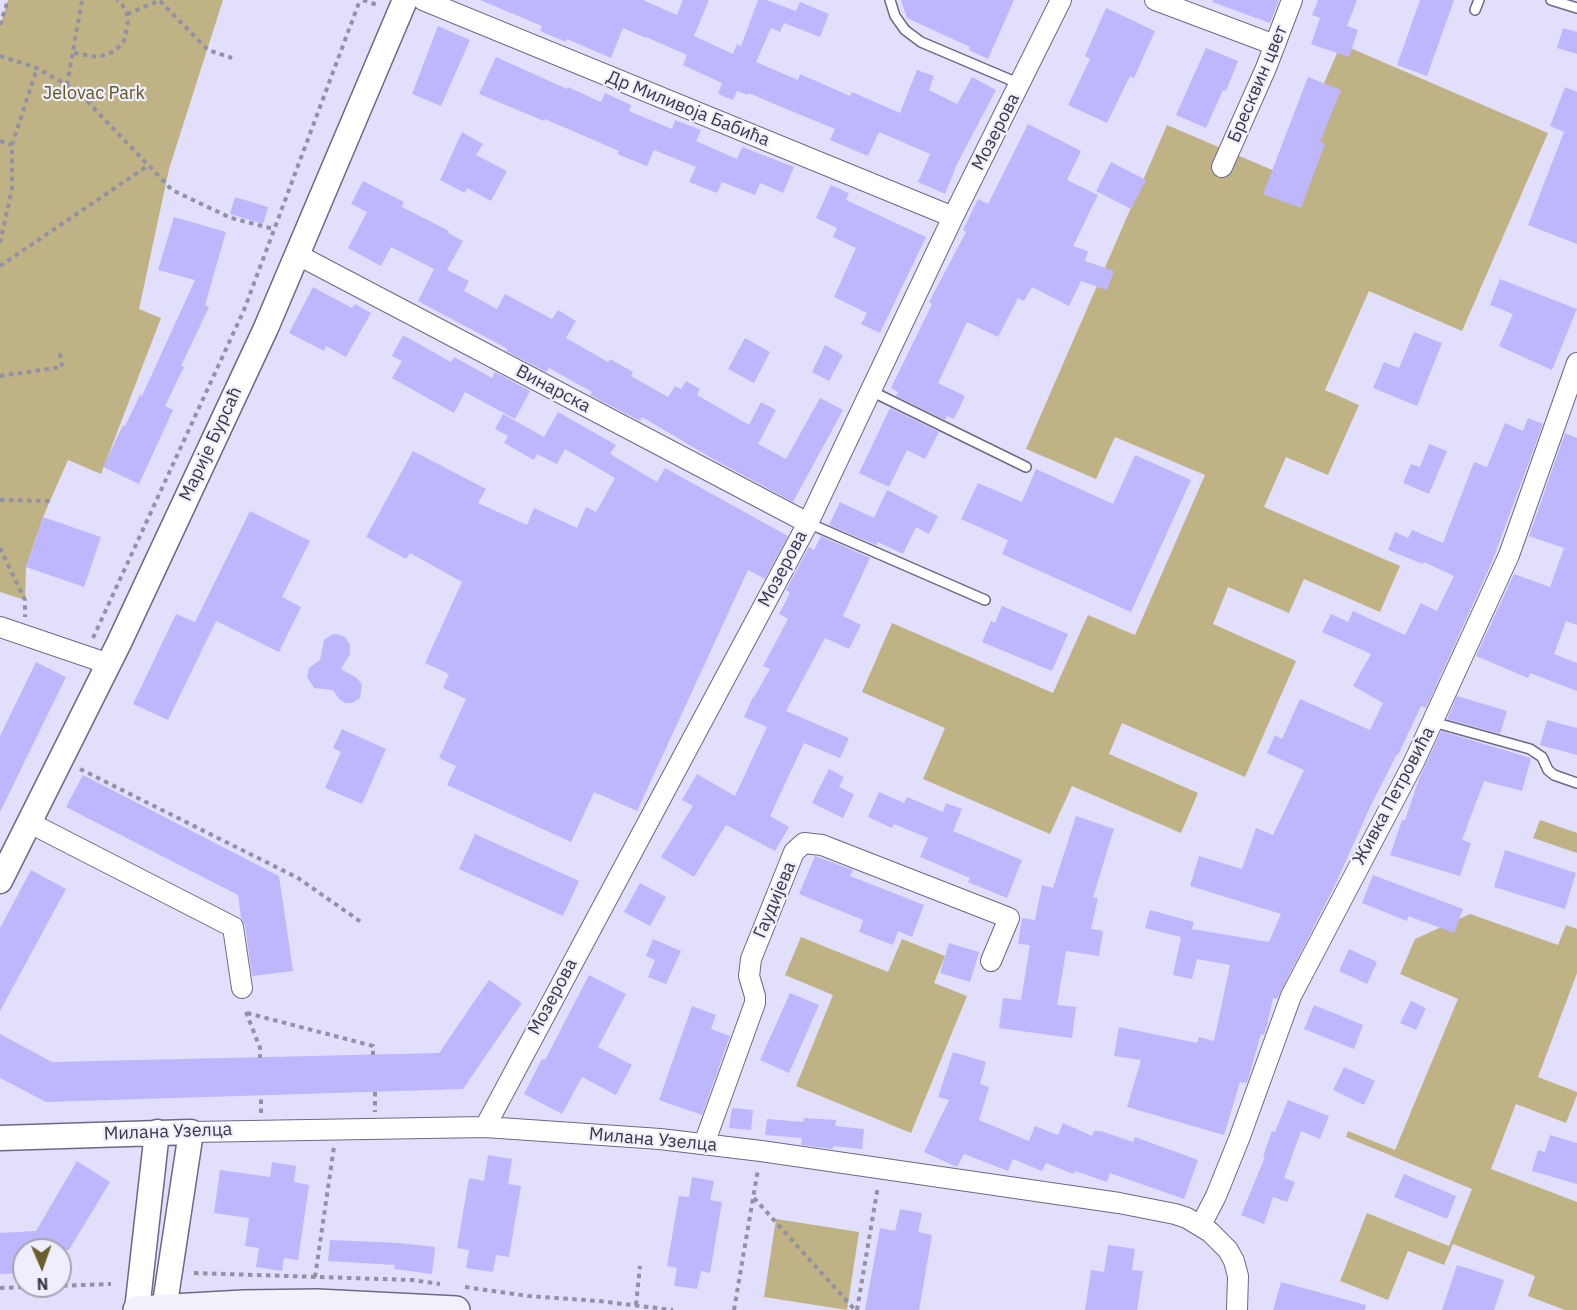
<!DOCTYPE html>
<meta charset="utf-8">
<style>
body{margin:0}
#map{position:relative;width:1577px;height:1310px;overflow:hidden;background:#e1dffb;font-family:"IBM Plex Sans",sans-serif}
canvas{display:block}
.north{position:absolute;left:12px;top:1238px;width:60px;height:60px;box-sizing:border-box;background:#efeefc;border:2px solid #a6a5b3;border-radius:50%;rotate:178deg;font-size:16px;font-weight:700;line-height:24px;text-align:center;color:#393745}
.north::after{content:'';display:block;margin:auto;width:21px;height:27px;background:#6b5e2b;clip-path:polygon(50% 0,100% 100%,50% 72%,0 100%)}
</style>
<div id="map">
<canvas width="1577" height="1310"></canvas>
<div class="north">N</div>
</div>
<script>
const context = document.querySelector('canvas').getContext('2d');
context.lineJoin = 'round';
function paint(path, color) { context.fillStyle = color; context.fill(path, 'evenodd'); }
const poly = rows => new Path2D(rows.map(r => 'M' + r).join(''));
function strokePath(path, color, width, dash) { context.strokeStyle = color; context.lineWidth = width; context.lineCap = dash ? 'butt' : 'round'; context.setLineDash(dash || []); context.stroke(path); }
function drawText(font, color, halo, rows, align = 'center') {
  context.font = font + ' "IBM Plex Sans",sans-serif'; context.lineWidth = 4.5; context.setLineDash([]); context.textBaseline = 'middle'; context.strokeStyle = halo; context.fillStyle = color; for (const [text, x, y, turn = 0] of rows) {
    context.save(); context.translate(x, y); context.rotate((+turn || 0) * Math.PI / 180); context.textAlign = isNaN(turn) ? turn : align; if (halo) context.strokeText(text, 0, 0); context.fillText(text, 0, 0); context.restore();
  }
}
paint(poly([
 [8,0,223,0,169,169,139,309,161,318,101,474,68,460,43,517,26,567,25,600,0,592,0,25],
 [1341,44,1548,133,1462,331,1369,291,1325,390,1359,405,1328,475,1286,457,1264,507,1400,566,1380,612,1304,579,1289,613,1228,587,1213,624,1296,661,1245,777,1122,723,1109,754,1198,793,1181,833,1072,786,1050,834,923,779,945,728,862,692,892,623,1053,693,1088,615,1135,635,1205,475,1115,437,1096,479,1026,449,1167,125,1284,175],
 [1540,820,1577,833,1577,853,1533,838],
 [1470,914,1558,945,1566,925,1577,929,1577,973,1538,1077,1577,1092,1577,1095,1566,1123,1516,1104,1491,1169,1577,1202,1577,1310,1565,1310,1528,1296,1535,1276,1453,1244,1444,1265,1408,1251,1388,1300,1340,1281,1367,1213,1449,1246,1472,1189,1346,1137,1348,1131,1395,1150,1458,999,1400,974,1415,939],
 [801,937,888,972,902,939,945,956,934,983,967,996,911,1133,796,1086,833,995,785,975],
 [776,1219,859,1232,847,1310,764,1297]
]), '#bfb385');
paint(poly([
 [480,0,643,0,677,15,683,0,709,0,694,36,733,54,737,44,741,46,758,0,766,0,796,11,800,2,829,14,820,37,784,23,780,32,771,28,756,62,798,80,800,74,850,96,852,92,900,113,917,70,934,76,929,90,957,104,972,77,996,90,957,164,945,194,918,182,930,154,879,132,868,156,830,140,835,129,774,104,749,93,748,95,737,91,733,100,718,94,722,83,683,65,687,55,646,37,646,38,623,28,611,58,567,39,566,42,540,31,542,26],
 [901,0,1014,0,988,59,969,50,970,47,907,18],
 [1213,0,1279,0,1270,23,1212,2],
 [1318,0,1357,0,1347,26,1358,30,1349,57,1311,44,1320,18,1312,15],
 [1420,0,1454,0,1427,76,1397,65],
 [1106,8,1155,31,1134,78,1130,76,1107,123,1068,105,1090,59,1085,56],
 [438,26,470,40,441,106,412,94],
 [1563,28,1577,32,1577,54,1557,48],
 [1206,48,1238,61,1226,91,1223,90,1206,128,1176,115],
 [496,57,567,89,568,87,601,102,605,93,631,105,629,111,672,129,675,120,701,130,696,141,737,159,742,147,794,167,783,193,760,183,755,195,722,182,717,193,689,182,696,167,654,150,647,166,617,154,619,151,545,119,544,121,479,94],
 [1308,77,1341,90,1320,142,1325,144,1301,208,1263,194],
 [1565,87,1577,92,1577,244,1528,225,1564,132,1550,126],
 [1028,124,1081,151,1067,180,1098,195,1073,246,1088,251,1085,261,1114,271,1107,290,1081,281,1069,306,1032,287,1024,301,1018,298,998,337,967,322,938,383,965,396,954,419,947,416,945,420,896,396,898,392,891,388,932,304,929,302,966,232,963,230,978,199,988,204],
 [462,132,483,144,476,155,507,171,491,201,467,188,465,193,440,180],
 [1111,162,1146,180,1131,209,1096,191],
 [363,181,404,202,402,207,449,231,448,233,463,241,447,270,469,281,464,291,497,309,505,294,552,319,558,310,576,321,566,338,608,362,610,359,633,372,631,376,668,397,675,386,681,389,686,381,700,389,697,395,749,425,761,402,776,410,758,444,786,459,820,398,843,410,793,502,713,459,642,417,640,421,590,395,592,392,549,368,546,372,506,351,508,349,418,301,434,269,391,247,381,266,348,248,367,212,351,204],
 [831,185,849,193,846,200,926,237,880,333,861,324,867,313,834,297,856,248,833,237,837,228,816,218],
 [235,197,268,207,263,224,230,214],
 [174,217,226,232,205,305,209,307,181,366,184,367,165,406,173,410,139,484,103,467,123,425,125,426,140,395,142,396,195,280,158,270],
 [1500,279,1577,309,1552,370,1499,346,1513,314,1490,305],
 [313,287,352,308,355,304,371,313,346,357,326,346,324,351,289,333],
 [1414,332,1442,343,1417,406,1373,388,1384,362,1399,368],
 [403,335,451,362,454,357,492,378,495,372,530,391,515,419,465,392,454,413,392,378,402,361,392,356],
 [745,338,770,352,754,383,728,369],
 [825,345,843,355,829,381,812,372],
 [890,408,939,432,925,459,907,450,889,487,859,473],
 [558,412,616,445,610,454,657,482,665,468,788,536,765,579,748,570,637,811,594,792,571,842,447,785,456,766,439,758,466,699,443,688,449,674,425,663,462,582,410,553,406,559,366,537,413,451,486,489,478,503,527,525,534,508,577,528,586,507,596,512,615,478,565,449,557,464,537,454,534,460,504,443,508,436,495,429,503,414,544,437],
 [1528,418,1543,424,1492,562,1426,708,1421,706,1398,755,1397,754,1371,805,1335,885,1277,999,1273,998,1267,1026,1264,1035,1261,1034,1247,1083,1240,1082,1224,1135,1127,1107,1141,1060,1114,1056,1119,1027,1197,1043,1199,1037,1214,1041,1230,965,1197,959,1192,979,1173,975,1181,937,1145,928,1150,910,1194,922,1192,929,1269,942,1281,914,1190,886,1199,856,1242,869,1256,828,1273,835,1304,770,1267,753,1275,735,1282,739,1300,699,1370,730,1383,703,1353,686,1371,654,1322,632,1331,614,1348,622,1353,611,1405,635,1421,603,1437,611,1454,576,1424,562,1423,564,1388,550,1395,532,1408,538,1412,530,1443,543,1474,462,1487,467,1505,423,1523,431],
 [1565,433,1577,438,1577,625,1566,621,1554,654,1577,663,1577,691,1530,673,1528,678,1476,656,1514,574,1550,587,1564,548,1529,536],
 [1429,444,1447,451,1429,494,1403,483,1411,464,1420,467],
 [1135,455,1191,480,1131,612,1002,554,1008,540,961,519,978,483,1022,502,1036,469,1113,504],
 [887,490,938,516,929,534,916,527,903,554,878,542,876,545,829,525,840,502,874,518],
 [250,511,310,541,282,597,301,607,279,652,216,621,168,720,133,704,176,614,195,622],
 [43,517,101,537,84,587,26,567],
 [821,536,870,558,843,616,861,625,849,649,825,638,786,711,849,738,840,758,804,743,770,816,789,827,775,851,726,825,694,877,661,857,693,806,682,800,697,774,735,796,767,727,744,717,753,697,754,697,770,669,763,666,788,619,779,614,790,593,786,590,809,547,814,550],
 [1002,606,1068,634,1052,671,982,642,991,621,995,623],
 [336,634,345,637,350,645,350,654,341,669,357,678,362,685,360,698,352,703,345,703,339,699,333,690,314,688,307,677,309,668,320,660,324,640,331,635],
 [36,662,66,677,0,812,0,736],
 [1457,696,1507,711,1500,734,1447,719],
 [1547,720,1577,728,1577,755,1540,745],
 [342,729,386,749,362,804,325,788,341,752,333,748],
 [1441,731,1531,758,1522,791,1484,781,1462,840,1471,843,1460,876,1390,855,1402,820,1405,820,1419,779],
 [829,769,844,777,839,787,854,794,843,818,812,803],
 [83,775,279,876,293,971,252,976,245,925,241,918,238,895,66,807],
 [879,792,904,803,907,797,943,812,946,803,962,809,953,831,1022,860,1007,898,968,882,970,878,920,857,928,838,894,824,892,828,868,817],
 [1076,816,1114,829,1093,897,1098,898,1091,929,1103,931,1099,956,1066,951,1057,1005,1076,1007,1072,1038,999,1028,1003,998,1021,1000,1030,945,1018,944,1022,918,1035,920,1042,885,1053,888],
 [475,834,579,881,563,916,459,869],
 [1505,850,1576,873,1565,909,1494,887],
 [815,856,853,870,850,876,924,905,912,937,898,931,893,945,859,932,863,920,799,894],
 [31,870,66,889,0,1011,0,928],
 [1373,875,1463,909,1454,933,1408,916,1407,921,1362,903],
 [640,883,666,897,650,926,624,912],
 [653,939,681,951,666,984,648,977,655,960,646,956],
 [949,943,979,952,970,982,940,973],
 [1349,949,1377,962,1367,984,1339,971],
 [589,975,626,994,598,1047,632,1065,616,1095,582,1077,562,1114,524,1094,542,1059,545,1060],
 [489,980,522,1003,463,1089,46,1102,0,1078,0,1034,52,1062,439,1053],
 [790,993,819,1005,789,1073,760,1060],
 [1411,1001,1426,1008,1416,1030,1400,1023],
 [1314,1005,1363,1025,1354,1049,1304,1029],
 [692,1006,716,1015,711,1029,730,1036,702,1115,659,1100],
 [953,1052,986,1062,980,1084,989,1087,979,1120,1029,1141,1035,1126,1058,1135,1063,1123,1092,1136,1094,1131,1101,1131,1133,1142,1135,1137,1198,1160,1184,1199,1110,1173,1107,1182,1075,1171,1073,1174,1046,1163,1042,1171,1013,1159,1008,1171,964,1154,957,1167,924,1152,949,1100,938,1097],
 [1344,1067,1375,1081,1364,1105,1333,1090],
 [1288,1100,1329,1116,1320,1139,1301,1131,1284,1178,1295,1182,1287,1202,1273,1197,1264,1224,1241,1215,1265,1157,1263,1156,1272,1131,1275,1132],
 [732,1108,753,1110,751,1130,729,1128],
 [804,1118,836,1120,835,1126,864,1129,862,1149,833,1146,833,1149,801,1145,802,1138,765,1135,767,1119,803,1122],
 [1550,1135,1577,1143,1577,1184,1532,1171,1538,1150,1545,1152],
 [488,1155,512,1159,508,1184,521,1186,509,1257,496,1255,493,1272,466,1268,469,1250,457,1248,469,1178,484,1181],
 [77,1161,110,1182,69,1250,24,1250,24,1273,0,1274,0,1233,36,1231],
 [272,1162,296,1166,294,1182,309,1185,298,1260,284,1258,282,1271,256,1267,259,1248,245,1246,249,1218,214,1213,220,1170,270,1177],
 [1404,1174,1456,1196,1447,1219,1394,1197],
 [692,1177,714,1181,710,1200,722,1202,710,1273,701,1271,697,1289,674,1286,677,1268,667,1266,679,1196,689,1197],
 [900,1209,922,1213,918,1232,932,1235,919,1310,865,1310,880,1228,895,1231],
 [330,1240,399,1243,435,1247,432,1274,394,1269,395,1265,328,1261],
 [1108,1245,1135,1249,1132,1270,1143,1271,1137,1310,1085,1310,1091,1270,1104,1272],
 [1457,1265,1504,1280,1494,1310,1442,1310],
 [1281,1282,1366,1305,1365,1310,1273,1310]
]), '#bfb7fd');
const service = poly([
 [890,0,895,16,905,30,921,42,1020,84],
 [1551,0,1577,8],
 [1475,10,1479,0],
 [871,391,1026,467],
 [808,523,985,600],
 [1433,722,1530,749,1542,757,1548,770,1554,775,1577,783]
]);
const minor = poly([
 [423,0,953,217],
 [1155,0,1275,45],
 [1222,167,1266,68,1292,0],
 [298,255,808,523],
 [0,627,109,664],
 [30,823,233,927,242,988],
 [485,1127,808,523,953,217,1061,0],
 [191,1132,485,1127,660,1139,761,1151,1119,1203,1175,1214,1187,1218,1210,1232,1228,1250,1234,1261,1238,1276,1237,1310],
 [704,1144,755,1003,755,996,749,976,751,959,794,852,804,843,822,845,1009,918,991,961],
 [1201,1225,1216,1196,1239,1139,1291,996,1414,762,1509,555,1577,363]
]);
const tertiary = poly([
 [0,881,119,643,266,328,405,0],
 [0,1138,191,1132,164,1310],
 [137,1310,157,1132]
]);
const secondary = poly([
 [137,1310,243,1304,317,1303,456,1310]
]);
strokePath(service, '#6b6987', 12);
strokePath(minor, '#6b6987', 22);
strokePath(tertiary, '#6b6987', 27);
strokePath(secondary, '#6b6987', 30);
strokePath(poly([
 [363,0,380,6],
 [160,1,208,50,232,58],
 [127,14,161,0],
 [0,25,8,0],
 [74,53,97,57,105,55,115,51,124,41,128,22,127,14,122,4,117,0],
 [0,56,37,68,67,85,88,102,172,190,231,218,274,229],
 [67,85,82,0],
 [0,141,12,145],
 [0,243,12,189,12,145,37,68],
 [0,266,149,165],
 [0,376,62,367,60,353],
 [0,500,50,501],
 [0,548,25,600,25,617],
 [93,638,244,310,360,0],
 [80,769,298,878,361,922],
 [246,1012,260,1048,260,1058],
 [247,1013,373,1046,373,1055],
 [375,1092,375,1112],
 [261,1113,261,1096],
 [754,1198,855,1310],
 [194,1273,412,1280,440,1284],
 [315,1277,334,1147],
 [465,1287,528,1296,599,1301,673,1310],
 [0,1288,111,1284],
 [636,1305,640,1266],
 [734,1310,758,1169],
 [857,1310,878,1186]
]), '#9391a6', 4, [4.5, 4.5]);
strokePath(service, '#fff', 9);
strokePath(minor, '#fff', 20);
strokePath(tertiary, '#fff', 24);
strokePath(secondary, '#f2f1fb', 27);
drawText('18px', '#393745', '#efeefc', [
 ["Бресквин цвет",1258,84,-67],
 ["Др Миливоја Бабића",688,109,22],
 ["Мозерова",996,132,-63],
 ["Винарска",553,389,28],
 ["Марије Бурсаћ",211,444,-65],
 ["Мозерова",783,569,-62],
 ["Живка Петровића",1394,796,-62],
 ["Гаудијева",775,900,-67],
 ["Мозерова",553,997,-62],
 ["Милана Узелца",168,1132,-2],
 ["Милана Узелца",653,1140,5]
]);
drawText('18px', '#63561e', '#efeefc', [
 ["Jelovac Park",94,94]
]);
</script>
